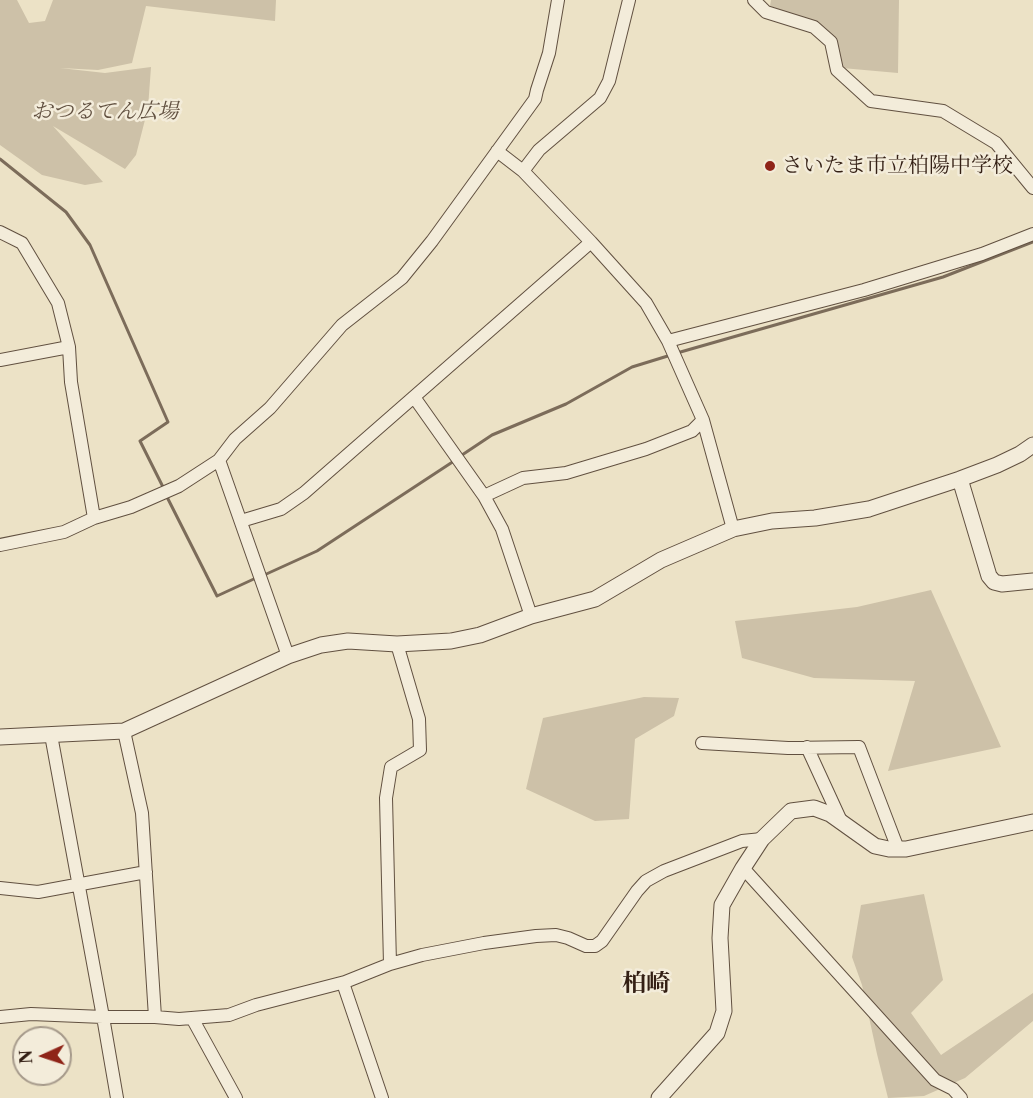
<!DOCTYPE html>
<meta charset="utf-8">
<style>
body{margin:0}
#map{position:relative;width:1033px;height:1098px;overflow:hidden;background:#ece2c6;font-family:"Libre Caslon Text",serif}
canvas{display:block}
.north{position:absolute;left:12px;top:1026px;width:60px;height:60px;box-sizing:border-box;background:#f3ecda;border:2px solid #a69a8b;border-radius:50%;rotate:267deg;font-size:16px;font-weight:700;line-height:24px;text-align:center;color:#331f14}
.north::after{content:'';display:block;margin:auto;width:21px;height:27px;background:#8f2418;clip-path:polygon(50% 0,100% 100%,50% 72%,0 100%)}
</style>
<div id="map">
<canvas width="1033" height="1098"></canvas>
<div class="north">N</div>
</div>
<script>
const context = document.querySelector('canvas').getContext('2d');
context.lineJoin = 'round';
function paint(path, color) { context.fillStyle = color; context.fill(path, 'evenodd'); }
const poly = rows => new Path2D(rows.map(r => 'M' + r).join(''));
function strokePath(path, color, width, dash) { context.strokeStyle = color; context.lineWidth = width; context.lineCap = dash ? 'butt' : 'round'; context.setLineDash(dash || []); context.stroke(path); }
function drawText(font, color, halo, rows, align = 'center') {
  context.font = font + ' "Libre Caslon Text","Noto Serif JP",serif'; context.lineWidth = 5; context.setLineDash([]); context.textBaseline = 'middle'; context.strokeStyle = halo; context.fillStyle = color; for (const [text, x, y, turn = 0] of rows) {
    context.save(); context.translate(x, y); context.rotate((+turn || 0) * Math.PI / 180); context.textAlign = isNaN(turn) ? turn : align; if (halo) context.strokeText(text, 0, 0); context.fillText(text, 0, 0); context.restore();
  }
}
paint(poly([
 [0,0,17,0,29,23,45,21,53,0,276,0,275,21,146,6,132,63,98,70,60,68,105,73,151,67,148,108,136,155,125,169,53,126,103,182,85,185,42,175,0,145],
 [771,0,899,0,898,73,842,68,834,39,824,27,814,22,770,6],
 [931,590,1001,747,888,771,915,681,814,678,742,658,735,621,857,607],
 [644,697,679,698,674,716,635,739,629,819,595,821,526,789,543,718],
 [924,894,943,980,911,1013,941,1055,1033,993,1033,1021,965,1078,924,1096,888,1098,877,1054,862,985,852,957,861,905]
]), '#cdc1a8');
strokePath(poly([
 [0,159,66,212,90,245,168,422,140,441,164,489],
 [677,353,943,277,1033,242],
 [459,457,492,435,566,404,632,367,671,355],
 [166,495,217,596,256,578],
 [262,576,317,551,454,461]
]), '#7c6c5a', 3);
const minor = poly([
 [754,0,766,12,814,27,831,42,837,70,871,101,943,111,996,143,1033,188],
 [497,151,523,171,591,242,646,303,668,341,703,420,733,529],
 [523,171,539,150,600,98,609,81,629,0],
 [0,232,22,243,58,303,69,347,71,382,94,518],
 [668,341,864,290,982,254,1033,234],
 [0,360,69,347],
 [414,397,484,496,502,529,531,616],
 [219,460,288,656],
 [484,496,523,478,566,473,646,449,692,431,703,420],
 [241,521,281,509,304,493,591,242],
 [0,545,64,532,94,518,131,507,179,486,219,460,235,439,270,408,342,325,402,278,432,241,535,99,537,90,549,53,558,0],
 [124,731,142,813,155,1017],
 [51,735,103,1017,117,1098],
 [702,743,788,748,859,747,898,849],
 [807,747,841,821],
 [743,868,935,1080,953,1089,961,1098],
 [0,888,38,892,146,872],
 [390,964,386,798,391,767,420,750,419,719,397,644],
 [343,983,382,1098],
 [0,1017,31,1014,103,1017,155,1017,179,1019,229,1015,256,1005,345,982,390,964,422,955,484,943,536,936,556,935,568,938,586,946,595,946,602,941,637,891,646,881,664,871,742,841,762,839],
 [192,1018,236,1098]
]);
const tertiary = poly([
 [960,479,989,576,994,582,1002,584,1033,581],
 [0,737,124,731,288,656,321,645,348,641,397,644,451,641,480,635,531,616,595,599,661,560,733,529,772,521,815,518,869,509,960,479,997,465,1020,454,1033,445],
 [659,1098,717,1033,724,1011,720,938,722,905,743,868,762,839,791,811,814,808,830,814,875,846,889,849,906,849,1033,822]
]);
strokePath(minor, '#615040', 14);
strokePath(tertiary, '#615040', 17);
strokePath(minor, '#f3ecda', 12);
strokePath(tertiary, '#f3ecda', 15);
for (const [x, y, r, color] of [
 [770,166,6,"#8f2418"]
]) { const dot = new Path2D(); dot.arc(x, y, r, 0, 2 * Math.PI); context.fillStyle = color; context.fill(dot); strokePath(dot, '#f3ecda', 2); }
drawText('italic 21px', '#615040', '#f3ecda', [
 ["おつるてん広場",105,112]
]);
drawText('21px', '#331f14', '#f3ecda', [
 ["さいたま市立柏陽中学校",782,166]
], 'left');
drawText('bold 24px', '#331f14', '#f3ecda', [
 ["柏崎",646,984]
]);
</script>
